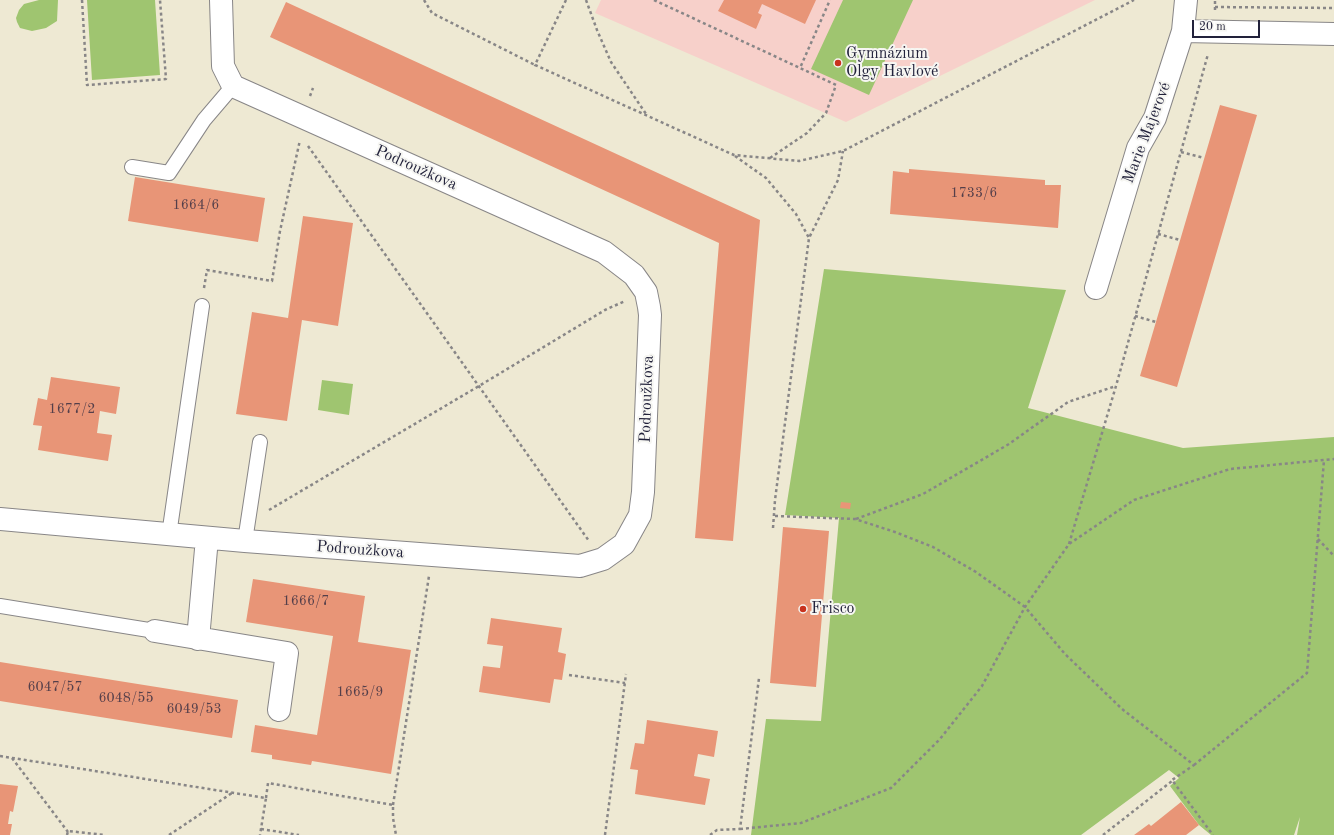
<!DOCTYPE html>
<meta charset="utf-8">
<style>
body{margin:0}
#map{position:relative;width:1334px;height:835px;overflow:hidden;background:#eee9d3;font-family:"Old Standard TT",serif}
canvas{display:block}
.scale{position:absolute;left:1192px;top:20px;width:68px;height:18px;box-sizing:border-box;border:2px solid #22223b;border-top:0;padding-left:5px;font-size:12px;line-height:14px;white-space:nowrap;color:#22223b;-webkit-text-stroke:3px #f6f6f2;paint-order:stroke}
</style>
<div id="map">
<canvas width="1334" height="835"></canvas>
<div class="scale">20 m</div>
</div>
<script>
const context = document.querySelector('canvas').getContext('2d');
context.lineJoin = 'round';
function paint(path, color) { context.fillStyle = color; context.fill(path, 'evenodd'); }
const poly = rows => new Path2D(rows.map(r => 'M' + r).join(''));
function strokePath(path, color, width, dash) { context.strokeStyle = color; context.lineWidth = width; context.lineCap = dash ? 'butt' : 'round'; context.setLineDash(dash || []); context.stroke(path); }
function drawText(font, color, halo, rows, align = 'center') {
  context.font = font + ' "Old Standard TT",serif'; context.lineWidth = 4; context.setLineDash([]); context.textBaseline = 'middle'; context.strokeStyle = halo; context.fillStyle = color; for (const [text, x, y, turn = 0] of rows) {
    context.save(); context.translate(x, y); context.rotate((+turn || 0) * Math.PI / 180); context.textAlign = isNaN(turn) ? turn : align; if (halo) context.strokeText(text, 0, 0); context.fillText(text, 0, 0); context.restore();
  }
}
paint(poly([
 [601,0,1095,0,846,122,595,13]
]), '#f7d0ca');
paint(poly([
 [39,0,58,0,57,21,46,28,32,31,20,28,17,22,16,18,19,10,24,4],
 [87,0,155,0,160,75,92,80],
 [843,0,913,0,869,95,811,69],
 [824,269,1066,290,1028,408,1183,448,1334,437,1334,835,1297,835,1300,817,1294,835,1211,835,1199,825,1170,786,1179,778,1169,770,1081,835,751,835,766,719,821,721,839,518,785,515],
 [322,380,353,384,349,415,318,410]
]), '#9fc570');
paint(poly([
 [724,0,816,0,805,24,762,4,758,13,762,15,756,29,718,11],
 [286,2,760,220,733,541,695,538,719,243,270,37],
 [1220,105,1257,115,1177,387,1140,376],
 [909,169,1045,180,1045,185,1061,185,1058,228,890,214,893,171,909,173],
 [135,177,265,198,258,242,128,221],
 [303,216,353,223,338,326,302,320,287,421,236,414,252,312,288,318],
 [51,377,120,387,116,414,100,411,97,433,112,435,108,461,38,450,42,426,33,425,38,398,47,400],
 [841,502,851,503,850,509,840,508],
 [783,527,829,531,816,687,770,683],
 [253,579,365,596,358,642,411,650,391,774,312,761,311,765,272,759,272,755,251,752,255,725,317,735,333,636,246,622],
 [491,618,562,628,558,652,566,654,562,680,554,679,550,703,479,692,483,666,500,668,503,646,487,644],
 [0,662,238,700,232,738,0,701],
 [647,720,718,731,714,757,698,754,694,776,710,779,705,805,635,794,638,770,630,769,635,743,644,744],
 [0,784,18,786,13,812,10,811,8,824,12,824,10,835,0,835],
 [1181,802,1199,825,1186,835,1134,835,1149,824,1151,826]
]), '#e89577');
const service = poly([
 [132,167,169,173,204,120,233,86],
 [169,535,202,306],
 [245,541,260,442],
 [0,606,155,631]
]);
const minor = poly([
 [1183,31,1334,34],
 [1096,288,1138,148,1155,118,1183,31,1186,0],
 [0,519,245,541,580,566,603,559,624,544,640,515,643,492,650,315,649,307,646,292,634,275,604,252,233,86,223,66,221,0],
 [155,631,287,653,279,710],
 [198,639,207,538]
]);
strokePath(service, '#888687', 16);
strokePath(minor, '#888687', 24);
strokePath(poly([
 [82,0,87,85,166,79,160,0],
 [424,0,432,13,535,65],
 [566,0,535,65,734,155,799,161,843,151,1134,0],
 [586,0,597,30,611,62,646,114],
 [654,0,800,68],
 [1215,7,1334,8],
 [1215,10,1215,0],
 [310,96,313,88],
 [308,146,589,541],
 [1181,152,1204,158],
 [735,156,766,178,796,214,809,238,838,180,843,151],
 [770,158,807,133,826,113,836,85,800,68,830,0],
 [1158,234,1180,240],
 [204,288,207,270,272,281,280,231,300,140],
 [1135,316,1156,322],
 [269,510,479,386,605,310,625,301],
 [775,516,855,519,895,532,933,547,976,572,1025,607,1065,654,1122,709,1194,765,1172,780,1213,835],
 [856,519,923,494,1009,444,1068,402,1116,386],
 [773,528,775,500,809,238],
 [1318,539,1334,556],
 [1069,544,1116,386,1208,54],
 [569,675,625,683],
 [0,756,266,798,260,835],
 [12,758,68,832],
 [1194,765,1307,673,1324,460],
 [266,798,268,783,393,805,393,818,396,835],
 [393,805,429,576],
 [261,829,299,835],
 [740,829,801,823,891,788,940,739,982,686,1025,607,1069,544,1134,500,1230,469,1334,459],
 [67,835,68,831,105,835],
 [169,835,232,793],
 [605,835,626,674],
 [710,835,717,830,740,829,759,678],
 [1103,835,1172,781]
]), '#888687', 2.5, [3, 3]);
strokePath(service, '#fff', 14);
strokePath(minor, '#fff', 22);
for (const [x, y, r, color] of [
 [838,63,4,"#c8321e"],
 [803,609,4,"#c8321e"]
]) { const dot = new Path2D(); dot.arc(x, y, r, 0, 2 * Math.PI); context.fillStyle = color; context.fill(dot); strokePath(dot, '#f6f6f2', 1.5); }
drawText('14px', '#543f4a', null, [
 ["1733/6",974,193],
 ["1664/6",196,205],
 ["1677/2",72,409],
 ["1666/7",306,601],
 ["6047/57",55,687],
 ["1665/9",360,692],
 ["6048/55",126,698],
 ["6049/53",194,709]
]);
drawText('16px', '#22223b', '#f6f6f2', [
 ["Gymnázium",846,54],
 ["Olgy Havlové",846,72],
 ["Frisco",811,609]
], 'left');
drawText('16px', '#22223b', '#f6f6f2', [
 ["Marie Majerové",1147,133,-69],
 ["Podroužkova",416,168,24],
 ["Podroužkova",647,399,-88],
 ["Podroužkova",360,550,4]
]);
</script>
